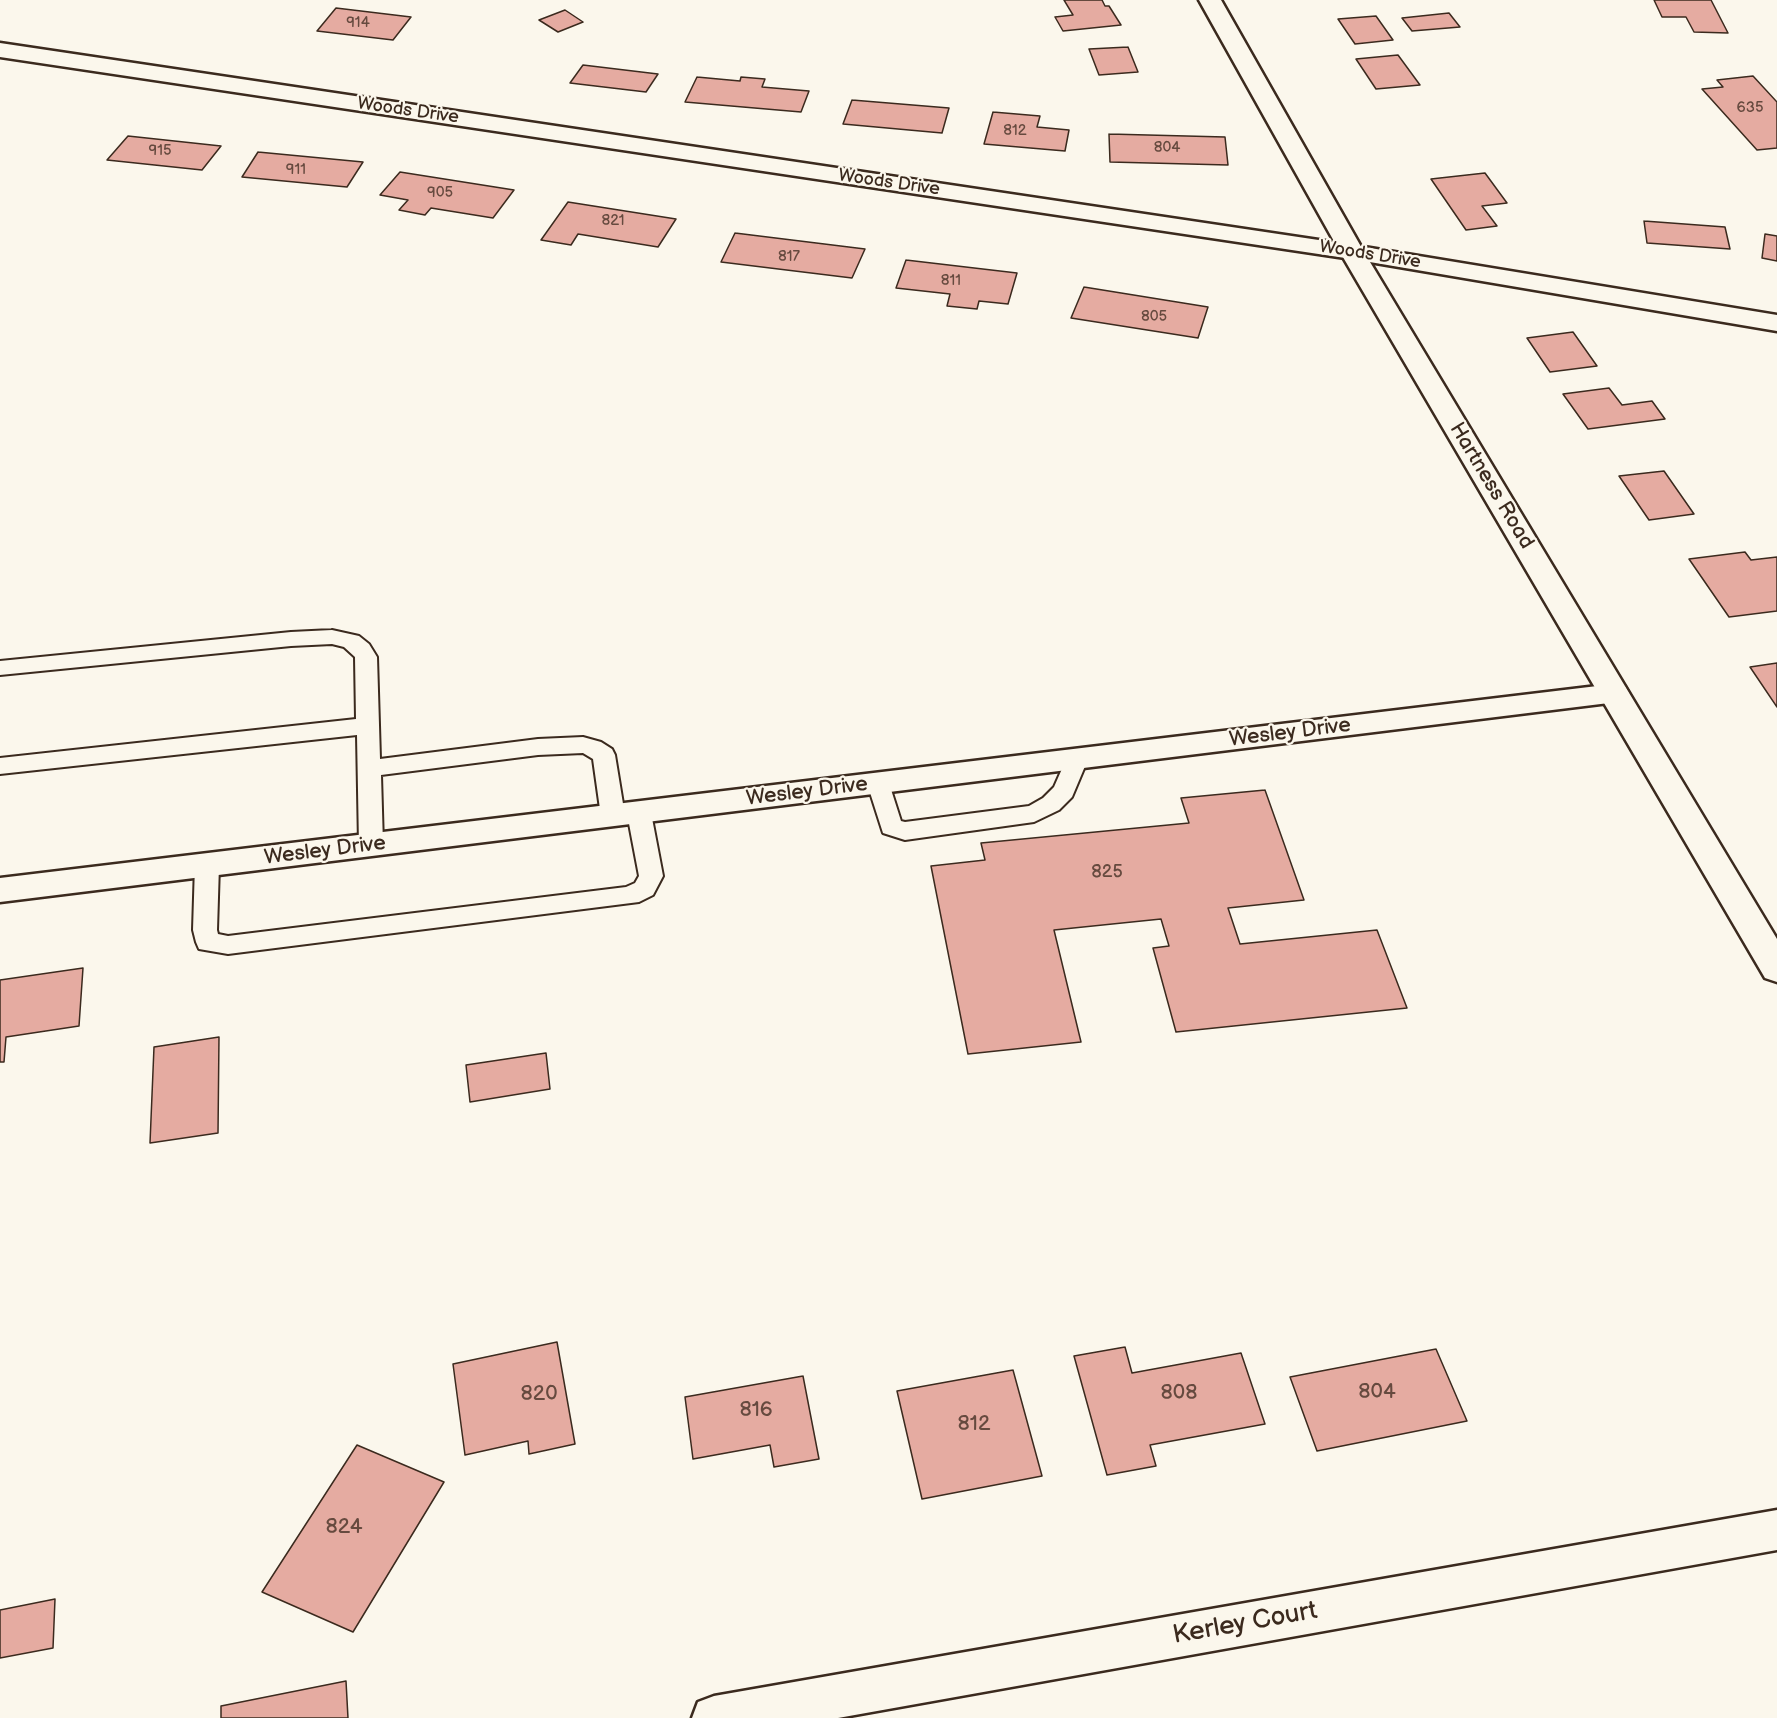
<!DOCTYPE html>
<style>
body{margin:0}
canvas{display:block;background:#fbf7ec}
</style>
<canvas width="1777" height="1718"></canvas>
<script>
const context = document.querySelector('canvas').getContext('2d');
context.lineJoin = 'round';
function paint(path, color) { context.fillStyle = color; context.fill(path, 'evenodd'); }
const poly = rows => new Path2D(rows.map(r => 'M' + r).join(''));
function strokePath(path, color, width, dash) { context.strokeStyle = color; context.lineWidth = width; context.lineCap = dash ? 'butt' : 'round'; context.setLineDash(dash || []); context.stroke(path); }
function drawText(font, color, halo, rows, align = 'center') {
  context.font = font + ' "Balsamiq Sans",sans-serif'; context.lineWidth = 4.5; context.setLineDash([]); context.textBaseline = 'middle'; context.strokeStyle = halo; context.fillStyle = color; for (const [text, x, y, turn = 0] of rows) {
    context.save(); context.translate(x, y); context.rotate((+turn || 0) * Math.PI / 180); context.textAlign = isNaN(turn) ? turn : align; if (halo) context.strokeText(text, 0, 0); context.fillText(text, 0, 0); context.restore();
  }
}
const building = poly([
 [1064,0,1102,0,1105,6,1109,6,1121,25,1063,31,1055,17,1073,15,1064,0],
 [1654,0,1711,0,1728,33,1694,32,1686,17,1662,17,1654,0],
 [336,8,411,17,393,40,317,31,336,8],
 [565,10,583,22,558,32,539,20,565,10],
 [1449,13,1460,27,1412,31,1402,18,1449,13],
 [1376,16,1393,40,1355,44,1338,19,1376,16],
 [1128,47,1138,72,1099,75,1089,49,1128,47],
 [1398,55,1420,85,1376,89,1356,59,1398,55],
 [583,65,658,74,646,92,570,83,583,65],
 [1753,76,1777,102,1777,148,1757,150,1702,89,1723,87,1717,80,1753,76],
 [697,77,740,81,741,77,765,79,762,87,809,91,801,112,685,102,697,77],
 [852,100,949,108,942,133,843,124,852,100],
 [993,112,1040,116,1037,127,1069,130,1065,151,984,144,993,112],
 [1109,134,1225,137,1228,165,1110,162,1109,134],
 [128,136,221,146,202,170,107,160,128,136],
 [258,152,363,162,347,187,242,177,258,152],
 [400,172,514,190,493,218,431,208,425,215,399,210,408,200,380,195,400,172],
 [1485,173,1507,203,1482,206,1497,226,1466,230,1431,179,1485,173],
 [568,202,676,219,658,247,578,234,571,245,541,240,568,202],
 [1644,221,1725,227,1730,249,1647,243,1644,221],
 [735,233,865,249,852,278,721,262,735,233],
 [1765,234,1777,236,1777,261,1762,258,1765,234],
 [906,260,1017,273,1008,304,979,301,977,309,947,306,950,294,896,288,906,260],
 [1084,287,1208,307,1198,338,1071,318,1084,287],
 [1573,332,1597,366,1550,372,1527,338,1573,332],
 [1609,388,1622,405,1652,401,1665,419,1588,429,1563,394,1609,388],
 [1664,471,1694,514,1649,520,1619,476,1664,471],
 [1745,552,1751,560,1777,557,1777,611,1729,617,1689,559,1745,552],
 [1777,663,1777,707,1750,667,1777,663],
 [1265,790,1304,900,1228,908,1240,944,1377,930,1407,1008,1176,1032,1153,948,1169,946,1161,919,1054,930,1081,1042,968,1054,931,866,985,860,981,843,1189,823,1181,798,1265,790],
 [83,968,79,1026,6,1037,4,1062,0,1062,0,980,83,968],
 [219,1037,218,1133,150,1143,154,1047,219,1037],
 [546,1053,550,1089,470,1102,466,1065,546,1053],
 [557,1342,575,1444,529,1454,528,1441,465,1455,453,1364,557,1342],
 [1125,1347,1132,1373,1241,1353,1265,1424,1150,1445,1156,1466,1107,1475,1074,1356,1125,1347],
 [1436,1349,1467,1421,1317,1451,1290,1377,1436,1349],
 [1013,1370,1042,1476,922,1499,897,1391,1013,1370],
 [803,1376,819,1459,774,1467,770,1445,693,1459,685,1397,803,1376],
 [357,1445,444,1482,353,1632,262,1592,357,1445],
 [55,1599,53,1648,0,1658,0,1610,55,1599],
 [346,1681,348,1718,221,1718,221,1706,346,1681]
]);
paint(building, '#e5aba1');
strokePath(building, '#3b2a1e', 1.5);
const service = poly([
 [332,630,359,636,369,644,377,657,380,759,538,739,583,737,601,742,612,749,615,755,625,816,621,822,613,824,605,822,601,816,593,759,583,753,538,755,381,775,383,845,379,851,371,854,363,851,359,845,357,735,0,774,0,758,356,719,355,657,344,647,332,644,291,646,0,675,0,661,291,632,332,630],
 [1077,751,1085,753,1088,759,1072,797,1059,810,1034,822,905,840,883,833,867,783,871,777,879,775,887,777,901,821,905,822,1029,806,1043,798,1054,787,1069,753,1077,751],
 [639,805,647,807,651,813,663,876,653,895,639,902,228,954,199,949,196,942,193,930,195,865,198,859,207,856,216,859,219,865,217,930,218,934,228,936,626,887,635,883,639,876,627,813,631,807,639,805]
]);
const minor = poly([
 [1614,684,1625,687,1629,694,1625,701,0,902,0,878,1614,684],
 [1777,1510,1777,1550,838,1718,692,1718,698,1702,714,1696,1777,1510]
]);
const tertiary = poly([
 [0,43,1352,245,1777,315,1777,331,1352,259,0,57,0,43]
]);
const secondary = poly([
 [1199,0,1221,0,1364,252,1777,939,1777,982,1765,978,1340,252,1199,0]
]);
strokePath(service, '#3b2a1e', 4);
strokePath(minor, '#3b2a1e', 5);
strokePath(tertiary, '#3b2a1e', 5);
strokePath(secondary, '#3b2a1e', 5);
paint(service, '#fbf7ec');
paint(minor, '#fbf7ec');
paint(tertiary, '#fbf7ec');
paint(secondary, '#fbf7ec');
drawText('15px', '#664a3f', null, [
 ["914",358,23],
 ["635",1750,108],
 ["812",1015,131],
 ["804",1167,148],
 ["915",160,151],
 ["911",296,170],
 ["905",440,193],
 ["821",613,221],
 ["817",789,257],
 ["811",951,281],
 ["805",1154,317]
]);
drawText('18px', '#3b2a1e', '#fbf7ec', [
 ["Woods Drive",408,111,8],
 ["Woods Drive",889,183,8],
 ["Woods Drive",1370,255,9]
]);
drawText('18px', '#664a3f', null, [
 ["825",1107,872]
]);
drawText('21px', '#3b2a1e', '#fbf7ec', [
 ["Hartness Road",1491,486,59],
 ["Wesley Drive",1290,733,-7],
 ["Wesley Drive",807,792,-7],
 ["Wesley Drive",325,851,-7]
]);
drawText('21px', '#664a3f', null, [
 ["804",1377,1393],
 ["808",1179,1394],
 ["820",539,1395],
 ["816",756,1411],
 ["812",974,1425],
 ["824",344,1528]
]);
drawText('26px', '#3b2a1e', '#fbf7ec', [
 ["Kerley Court",1245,1624,-10]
]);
</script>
